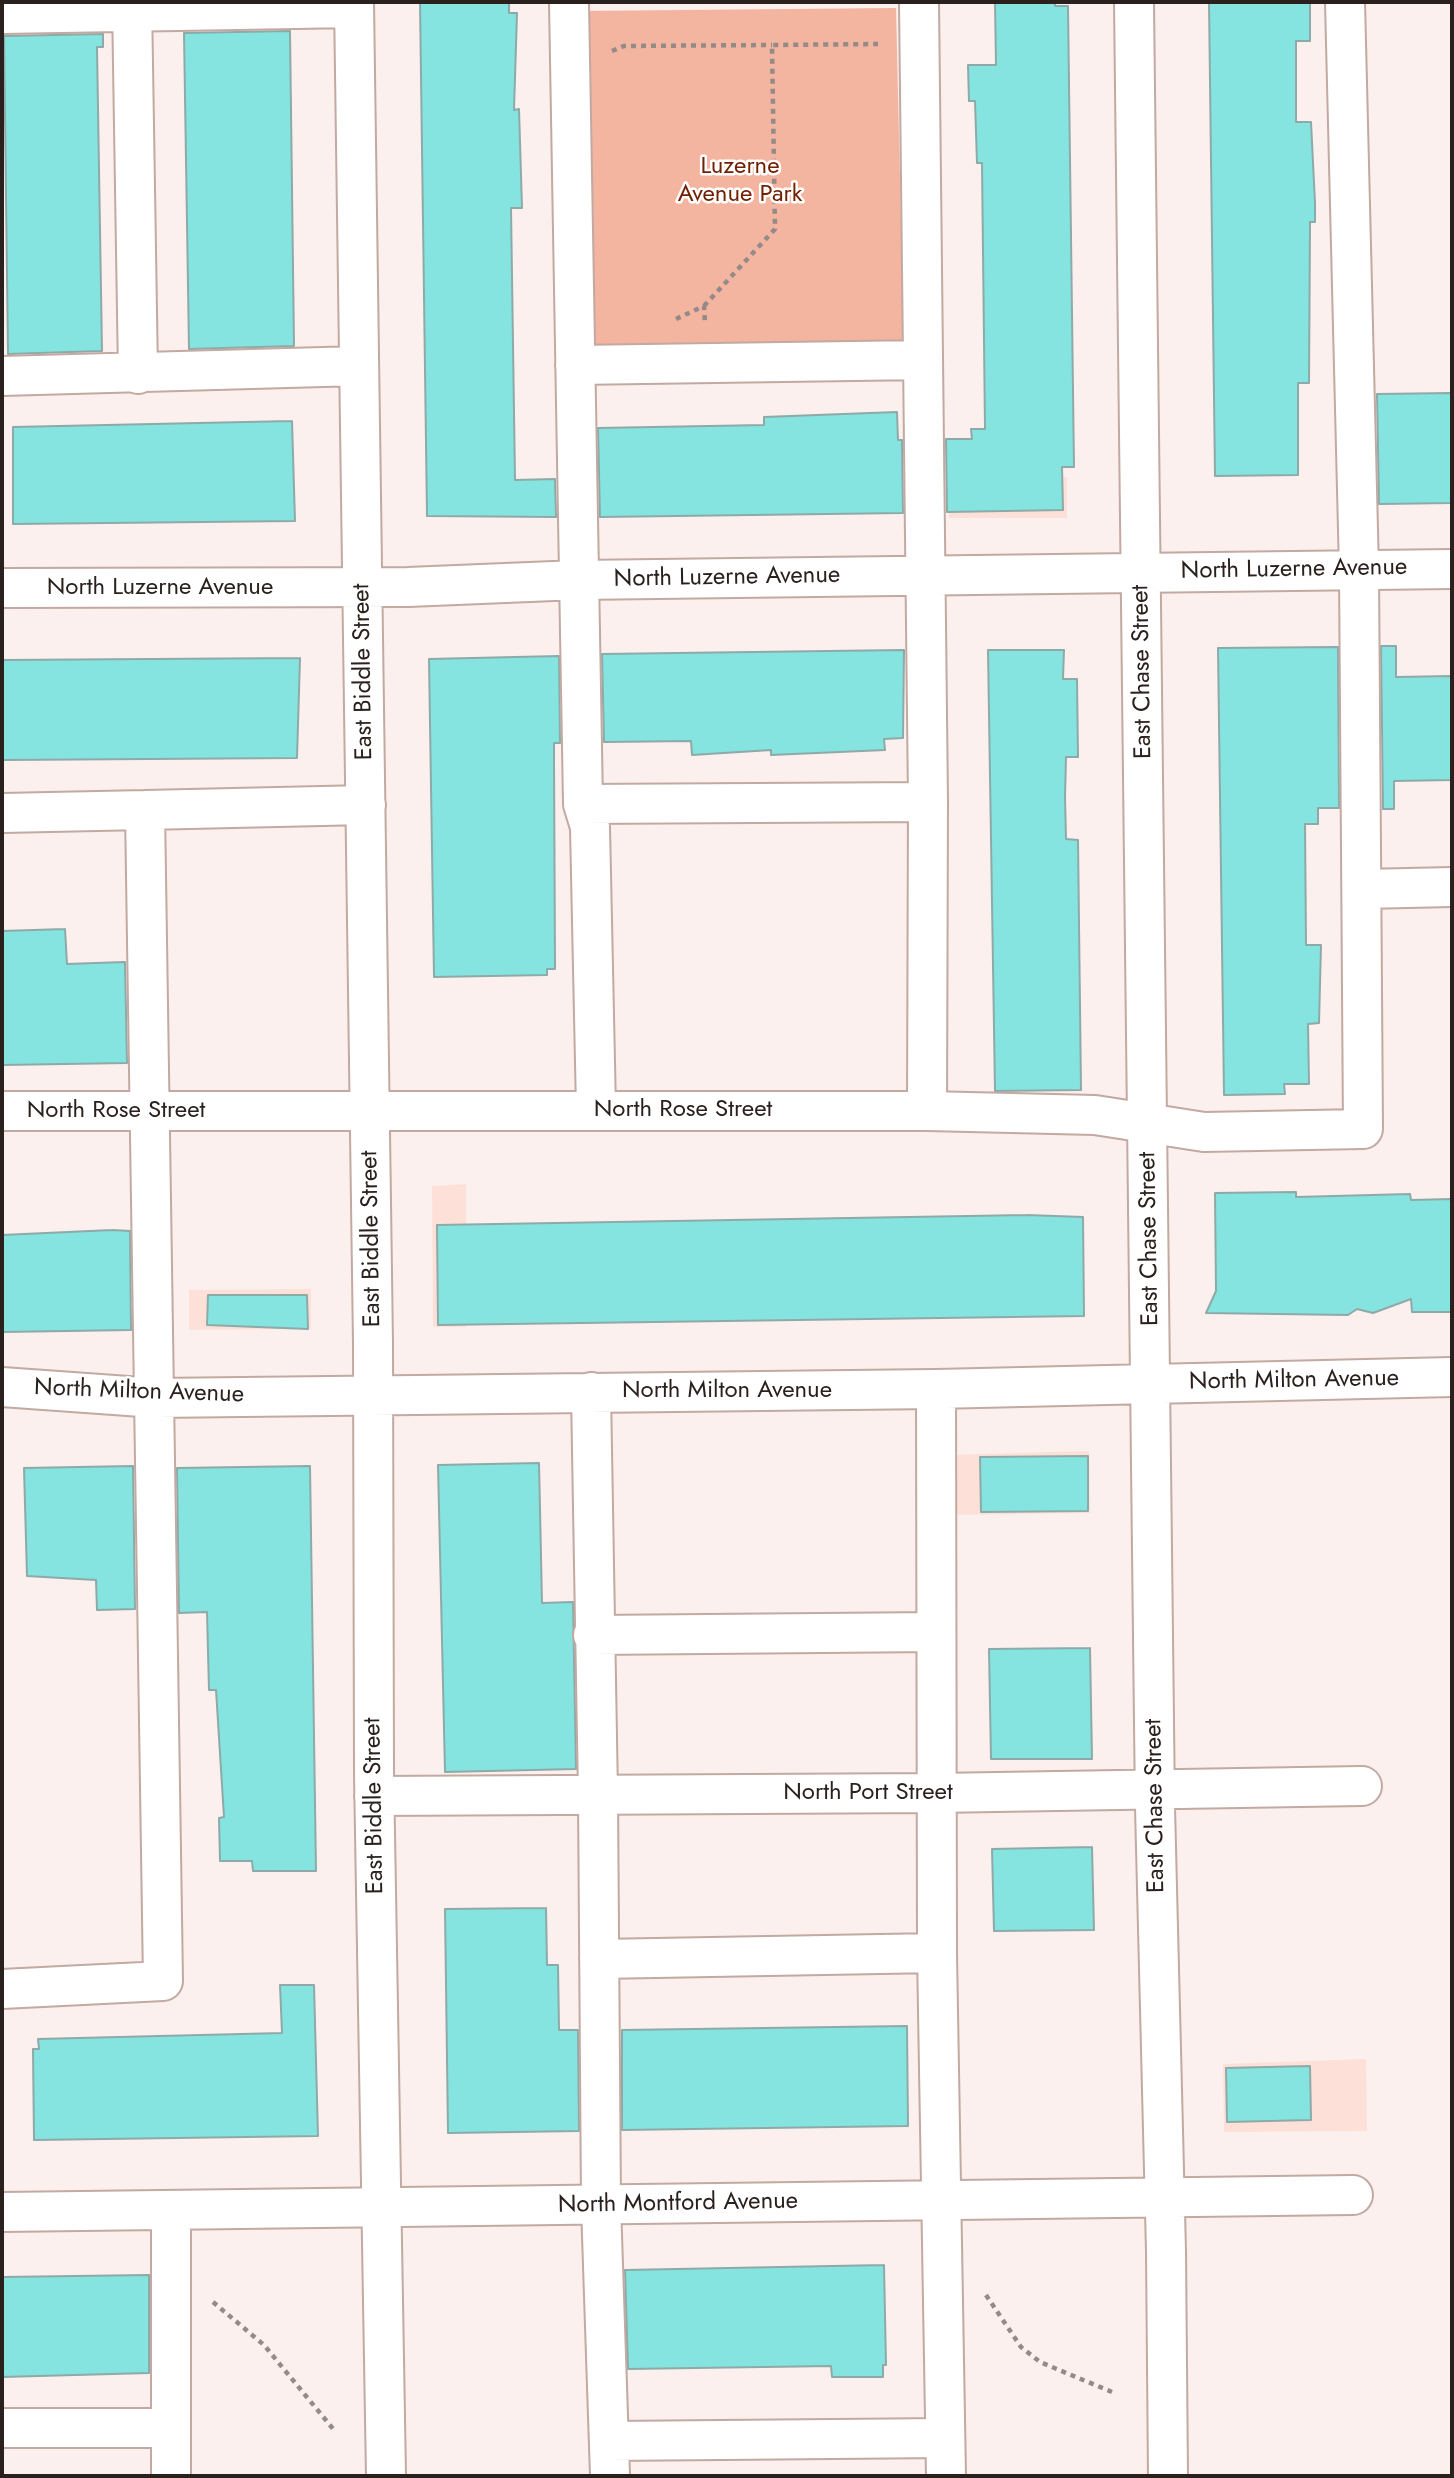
<!DOCTYPE html>
<style>
body{margin:0}
#map{position:relative;width:1454px;height:2478px;overflow:hidden;background:#fbf0ed;font-family:Jost,sans-serif}
canvas{display:block}
.frame{position:absolute;inset:0;border:4px solid #2a201d;pointer-events:none}
</style>
<div id="map">
<canvas width="1454" height="2478"></canvas>
<div class="frame"></div>
</div>
<script>
const context = document.querySelector('canvas').getContext('2d');
context.lineJoin = 'round';
function paint(path, color) { context.fillStyle = color; context.fill(path, 'evenodd'); }
const poly = rows => new Path2D(rows.map(r => 'M' + r).join(''));
function strokePath(path, color, width, dash) { context.strokeStyle = color; context.lineWidth = width; context.lineCap = dash ? 'butt' : 'round'; context.setLineDash(dash || []); context.stroke(path); }
function drawText(font, color, halo, rows, align = 'center') {
  context.font = font + ' Jost,sans-serif'; context.lineWidth = 5; context.setLineDash([]); context.textBaseline = 'middle'; context.strokeStyle = halo; context.fillStyle = color; for (const [text, x, y, turn = 0] of rows) {
    context.save(); context.translate(x, y); context.rotate((+turn || 0) * Math.PI / 180); context.textAlign = isNaN(turn) ? turn : align; if (halo) context.strokeText(text, 0, 0); context.fillText(text, 0, 0); context.restore();
  }
}
paint(poly([
 [1067,477,1067,518,949,518,948,479],
 [466,1184,466,1327,433,1327,432,1186],
 [311,1289,311,1329,189,1330,189,1290],
 [1089,1451,1090,1513,943,1515,943,1455],
 [1366,2059,1367,2131,1224,2132,1223,2064]
]), '#fde1d8');
paint(poly([
 [896,8,904,351,583,354,579,11]
]), '#f3b4a0');
const building = poly([
 [420,2,509,2,509,13,517,13,514,110,519,109,522,208,511,208,515,480,555,479,556,517,427,516,420,2],
 [995,2,1055,2,1055,6,1068,6,1074,467,1062,467,1063,510,947,512,946,439,972,439,971,429,985,429,982,163,977,163,975,101,969,101,968,65,996,65,995,2],
 [1209,2,1310,2,1310,41,1296,41,1296,122,1311,122,1315,203,1315,222,1310,222,1309,383,1298,383,1298,475,1215,476,1209,2],
 [290,31,294,346,189,349,184,33,290,31],
 [103,34,103,47,97,47,102,351,8,354,4,36,103,34],
 [1452,393,1452,503,1379,504,1377,394,1452,393],
 [897,412,898,440,902,440,903,513,600,517,598,428,764,425,764,417,897,412],
 [292,421,295,521,13,524,13,427,292,421],
 [1381,646,1396,646,1396,677,1452,676,1452,780,1394,781,1394,809,1383,809,1381,646],
 [1338,647,1339,808,1318,808,1318,824,1305,824,1306,945,1321,945,1319,1023,1308,1024,1309,1084,1284,1084,1285,1094,1224,1095,1218,648,1338,647],
 [904,650,903,738,884,739,885,750,771,755,771,750,692,755,691,741,604,742,602,654,904,650],
 [988,650,1064,650,1063,679,1077,679,1078,757,1066,757,1065,797,1066,839,1078,840,1081,1090,995,1091,988,650],
 [559,656,560,743,554,743,554,758,555,969,547,969,547,975,434,977,429,659,559,656],
 [300,658,297,758,2,760,2,660,300,658],
 [65,929,67,964,125,962,127,1063,2,1065,2,931,65,929],
 [1296,1192,1296,1197,1410,1194,1411,1200,1452,1199,1452,1312,1412,1312,1411,1299,1373,1313,1357,1309,1348,1315,1206,1313,1216,1291,1215,1193,1296,1192],
 [1027,1215,1083,1217,1084,1316,438,1325,437,1225,1027,1215],
 [112,1230,130,1231,131,1330,2,1332,2,1235,112,1230],
 [208,1295,307,1295,308,1329,207,1325,208,1295],
 [1088,1456,1088,1511,981,1512,980,1457,1088,1456],
 [539,1463,542,1603,573,1602,576,1769,445,1772,438,1465,539,1463],
 [133,1466,135,1609,97,1610,96,1580,27,1576,24,1468,133,1466],
 [310,1466,316,1871,253,1871,252,1861,220,1861,219,1818,224,1817,216,1690,209,1690,207,1612,179,1613,177,1468,310,1466],
 [1090,1648,1092,1759,991,1759,989,1649,1090,1648],
 [1092,1847,1094,1930,994,1931,992,1849,1092,1847],
 [546,1908,547,1965,558,1965,559,2030,578,2030,579,2131,448,2133,445,1909,546,1908],
 [280,1985,314,1985,318,2136,34,2140,33,2049,39,2049,38,2039,282,2033,280,1985],
 [907,2026,908,2126,622,2130,622,2030,907,2026],
 [1310,2066,1311,2120,1227,2122,1226,2068,1310,2066],
 [884,2265,886,2365,883,2365,883,2377,832,2377,831,2366,628,2369,625,2270,884,2265],
 [149,2275,149,2373,2,2377,2,2277,149,2275]
]);
paint(building, '#86e4e0');
strokePath(building, '#8daaa8', 2);
const minor = poly([
 [132,2,138,374],
 [354,2,373,1343,374,1774,386,2476],
 [569,2,583,804,590,827,596,1109],
 [919,2,928,802,927,1111],
 [1134,2,1155,1807,1166,2251,1168,2476],
 [2,14,354,8],
 [575,365,923,360],
 [2,376,359,366],
 [2,588,408,587,578,580,1452,569],
 [583,804,928,802],
 [2,813,145,810],
 [1363,889,1452,887],
 [2,1111,927,1111,1095,1115,1204,1132,1363,1129,1359,570,1345,2],
 [2,1387,156,1398,936,1389,1452,1377],
 [936,1389,937,1953,946,2476],
 [591,1392,598,1795,601,2205,610,2476],
 [593,1635,935,1632],
 [374,1796,936,1793,1362,1786],
 [599,1959,937,1953],
 [2,1989,163,1981,145,810,366,805],
 [171,2210,171,2476],
 [2,2212,1353,2195],
 [2,2428,171,2428],
 [609,2441,945,2438]
]);
strokePath(minor, '#c2a9a1', 42);
strokePath(poly([
 [612,51,624,46,772,45],
 [704,306,775,229,772,45,878,44],
 [676,319,704,306,705,323],
 [986,2295,1021,2347,1040,2362,1112,2392],
 [213,2302,264,2345,334,2430]
]), '#948a87', 4.5, [5, 5]);
strokePath(minor, '#fff', 38);
drawText('24px', '#712001', '#fff', [
 ["Luzerne",740,167],
 ["Avenue Park",740,195]
]);
drawText('24px', '#2a201d', '#fff', [
 ["North Luzerne Avenue",1294,570,-1],
 ["North Luzerne Avenue",727,578,-1],
 ["North Luzerne Avenue",160,588],
 ["East Biddle Street",364,672,-91],
 ["East Chase Street",1143,672,-91],
 ["North Rose Street",683,1110],
 ["North Rose Street",116,1111],
 ["East Biddle Street",372,1239,-91],
 ["East Chase Street",1150,1239,-91],
 ["North Milton Avenue",1294,1381,-1],
 ["North Milton Avenue",727,1391],
 ["North Milton Avenue",139,1392,2],
 ["North Port Street",868,1793],
 ["East Biddle Street",375,1806,-91],
 ["East Chase Street",1156,1806,-91],
 ["North Montford Avenue",678,2204,-1]
]);
</script>
